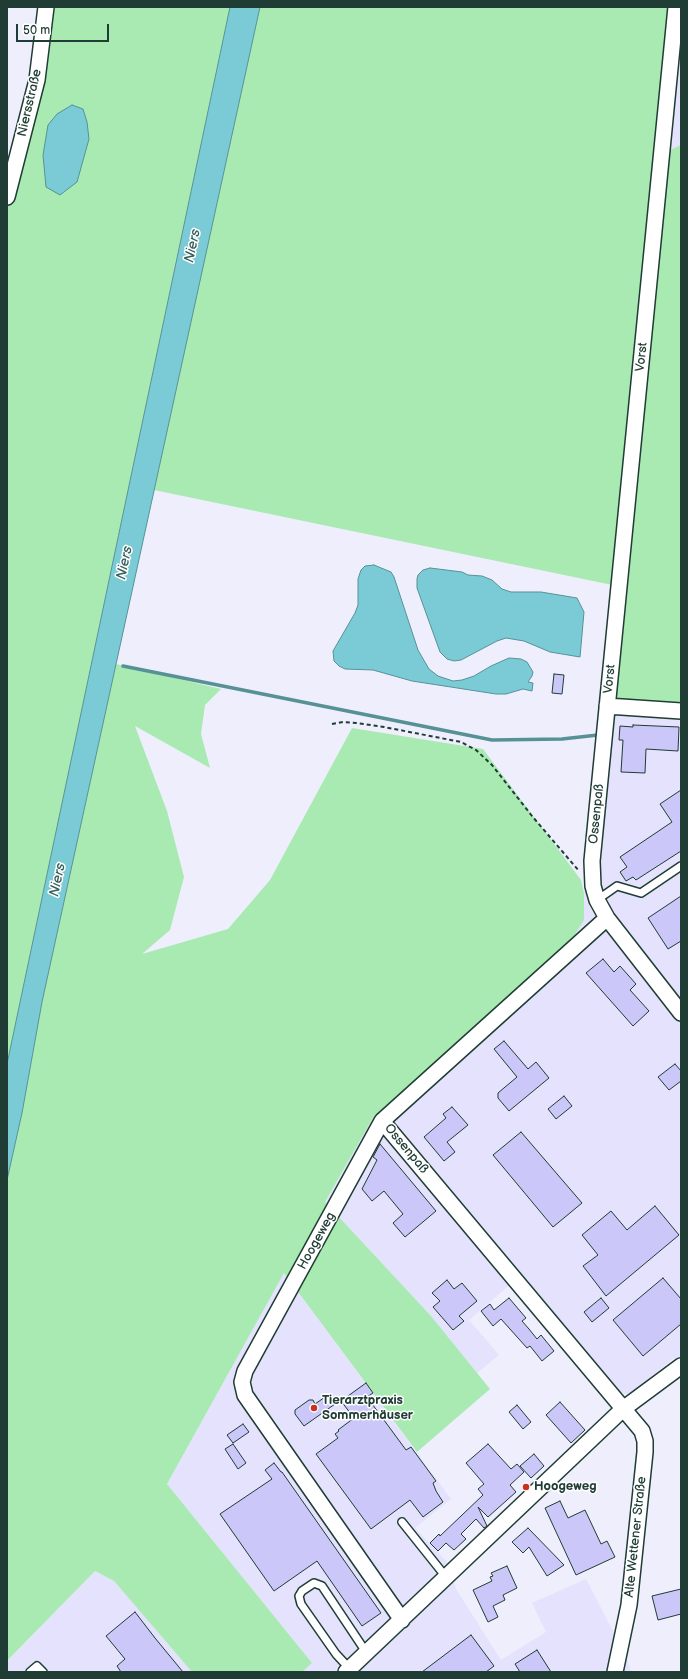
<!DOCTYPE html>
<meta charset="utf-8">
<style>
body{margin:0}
#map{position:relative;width:688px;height:1679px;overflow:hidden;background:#efeefd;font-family:"Balsamiq Sans",sans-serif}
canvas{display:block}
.frame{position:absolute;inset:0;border:8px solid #1f3d34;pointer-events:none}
.scale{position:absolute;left:16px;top:24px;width:93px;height:18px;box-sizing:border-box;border:2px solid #1f3d34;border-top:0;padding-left:5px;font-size:12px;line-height:14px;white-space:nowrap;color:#1f3d34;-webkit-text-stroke:3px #fff;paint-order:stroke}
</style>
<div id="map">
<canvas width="688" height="1679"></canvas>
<div class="frame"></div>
<div class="scale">50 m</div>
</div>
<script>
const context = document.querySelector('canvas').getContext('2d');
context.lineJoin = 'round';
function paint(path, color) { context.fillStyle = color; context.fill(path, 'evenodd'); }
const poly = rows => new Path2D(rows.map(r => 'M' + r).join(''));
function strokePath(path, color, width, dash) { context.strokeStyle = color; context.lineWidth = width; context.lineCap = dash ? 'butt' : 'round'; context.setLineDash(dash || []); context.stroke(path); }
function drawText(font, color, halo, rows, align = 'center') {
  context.font = font + ' "Balsamiq Sans",sans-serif'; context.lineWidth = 3; context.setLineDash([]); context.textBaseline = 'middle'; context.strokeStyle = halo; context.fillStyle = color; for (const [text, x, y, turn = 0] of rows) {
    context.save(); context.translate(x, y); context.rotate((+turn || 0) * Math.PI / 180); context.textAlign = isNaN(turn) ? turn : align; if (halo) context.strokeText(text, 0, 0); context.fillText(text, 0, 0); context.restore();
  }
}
paint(poly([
 [681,7,681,145,662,154],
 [617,713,681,715,681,1370,674,1358,629,1394,619,1393,521,1275,469,1320,499,1355,477,1373,431,1316,325,1202,374,1116,497,1008,584,920,584,893,600,823,613,715],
 [284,1273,451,1499,415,1528,447,1562,456,1589,501,1660,546,1632,532,1603,586,1579,627,1658,631,1672,302,1672,312,1663,167,1484],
 [95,1571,114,1581,192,1672,7,1672,7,1662]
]), '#e4e2fc');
paint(poly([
 [46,7,230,7,7,1064,7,197],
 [260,7,676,7,663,153,681,145,681,708,620,703,613,692,622,587,154,490],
 [116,664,221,689,205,705,201,734,210,768,135,726,167,811,184,877,170,930,142,954,228,929,270,880,352,728,483,749,581,880,584,893,584,920,558,961,497,1008,374,1116,325,1202,431,1316,490,1389,417,1452,284,1273,167,1484,312,1663,302,1672,192,1672,114,1581,95,1571,7,1661,7,1180,22,1113,42,1002]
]), '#a9eab2');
const water = poly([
 [230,7,260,7,42,1002,22,1113,7,1180,7,1064,230,7],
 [72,105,83,109,87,122,89,139,77,182,60,195,46,187,43,155,48,125,57,114,72,105],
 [374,565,391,572,394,577,418,650,429,669,438,676,453,681,462,680,474,676,491,666,509,658,521,659,527,662,533,672,532,676,528,682,533,683,532,691,523,689,506,694,496,694,412,681,373,670,345,669,339,666,334,661,333,651,355,613,358,605,358,579,361,570,365,566,374,565],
 [430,568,462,572,468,575,482,576,492,580,502,589,511,592,541,592,577,598,584,612,580,657,550,652,524,641,506,638,497,641,461,660,454,661,447,659,440,652,417,588,417,579,418,575,423,570,430,568]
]);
paint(water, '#7bcbd6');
strokePath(water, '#569295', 1);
strokePath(poly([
 [123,666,492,740,562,739,598,735]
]), '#569295', 3.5);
const building = poly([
 [554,674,564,675,562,694,552,693,554,674],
 [633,725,679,727,678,751,646,749,645,773,621,772,623,740,619,740,620,726,633,727,633,725],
 [681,790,681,851,636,880,633,877,626,881,620,872,627,867,620,857,672,822,660,804,681,790],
 [681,896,681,941,668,949,648,918,681,896],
 [603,959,614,972,620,966,636,984,630,990,649,1011,633,1026,586,973,603,959],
 [504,1041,528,1069,536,1062,549,1078,509,1111,498,1098,498,1093,517,1077,494,1049,504,1041],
 [675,1064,681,1071,681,1081,669,1090,658,1077,675,1064],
 [564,1096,572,1106,556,1119,548,1109,564,1096],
 [452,1107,468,1125,447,1142,455,1152,444,1161,424,1137,446,1118,443,1114,452,1107],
 [521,1132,582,1203,553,1227,493,1155,521,1132],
 [380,1144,436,1211,405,1237,393,1223,403,1214,384,1191,372,1201,362,1189,377,1160,373,1157,380,1144],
 [655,1206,679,1235,606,1296,583,1266,598,1255,582,1235,611,1211,627,1230,655,1206],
 [663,1278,681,1299,681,1324,643,1356,613,1320,663,1278],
 [447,1280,454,1289,462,1283,477,1301,459,1316,464,1321,453,1330,433,1307,440,1301,432,1293,447,1280],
 [509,1298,526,1318,522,1321,529,1329,537,1339,541,1335,554,1351,542,1361,530,1346,527,1348,501,1319,493,1326,481,1311,490,1304,494,1310,509,1298],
 [601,1298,609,1308,592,1322,584,1312,601,1298],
 [366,1383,373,1393,367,1397,406,1450,411,1447,436,1481,433,1483,436,1491,443,1502,423,1517,410,1500,371,1529,316,1454,338,1438,335,1434,339,1431,338,1430,354,1418,341,1401,366,1383],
 [328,1395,335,1404,304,1426,295,1414,295,1410,309,1400,313,1400,315,1404,328,1395],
 [560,1402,585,1430,571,1443,546,1415,560,1402],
 [517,1405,531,1422,523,1429,509,1412,517,1405],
 [243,1424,249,1432,233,1443,227,1435,243,1424],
 [233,1444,246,1463,238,1469,225,1449,233,1444],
 [488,1444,511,1469,517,1464,524,1472,510,1485,516,1492,488,1517,478,1507,487,1526,484,1528,476,1519,461,1534,466,1539,454,1550,446,1543,438,1551,430,1543,439,1534,440,1536,483,1495,478,1489,484,1484,466,1463,488,1444],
 [534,1454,544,1466,531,1478,520,1466,534,1454],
 [274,1463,281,1472,282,1472,381,1613,362,1626,317,1561,274,1591,220,1514,272,1479,265,1470,274,1463],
 [560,1501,568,1518,585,1510,601,1544,607,1541,615,1557,576,1575,545,1508,560,1501],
 [528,1528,564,1565,547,1576,529,1547,523,1553,512,1542,528,1528],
 [507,1566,517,1588,503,1595,505,1600,493,1606,498,1617,488,1622,473,1590,492,1581,490,1577,493,1576,491,1573,507,1566],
 [681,1589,681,1614,658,1620,652,1596,681,1589],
 [135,1612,155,1638,183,1672,121,1672,117,1666,125,1659,106,1636,135,1612],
 [471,1635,494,1666,486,1672,422,1672,471,1635],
 [537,1650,551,1672,520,1672,515,1664,537,1650]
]);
paint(building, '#cbc7f9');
strokePath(building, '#1f3d34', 1);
const service = poly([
 [597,900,617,886,641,893,681,866],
 [402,1522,446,1577],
 [349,1668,336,1654,301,1604,299,1596,302,1591,314,1583,322,1586,366,1652],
 [30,1672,37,1666,43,1672]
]);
const minor = poly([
 [676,7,592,861,593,886,597,900,607,918,681,1013],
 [7,197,37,80,46,7],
 [607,706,681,711],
 [607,918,382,1121,642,1431,645,1441,645,1452,629,1605,615,1672],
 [382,1121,245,1371,242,1382,245,1395,402,1620],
 [346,1672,623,1409,681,1366]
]);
strokePath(service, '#1f3d34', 10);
strokePath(minor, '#1f3d34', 18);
strokePath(poly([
 [332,724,343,722,356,723,384,727,461,742,476,750,492,765,532,816,579,871]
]), '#1f3d34', 2, [4, 3]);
strokePath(service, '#fff', 7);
strokePath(minor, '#fff', 15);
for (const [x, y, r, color] of [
 [314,1408,4,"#c8321e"],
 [526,1487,4,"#c8321e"]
]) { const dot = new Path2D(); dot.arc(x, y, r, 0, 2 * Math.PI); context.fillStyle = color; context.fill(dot); strokePath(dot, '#fff', 1.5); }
drawText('13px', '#1f3d34', '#fff', [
 ["Niersstraße",30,103,-77],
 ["Vorst",642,357,-84],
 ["Vorst",610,679,-84],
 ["Ossenpaß",597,814,-84],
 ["Ossenpaß",406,1149,50],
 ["Hoogeweg",317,1241,-61],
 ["Alte Wettener Straße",636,1537,-84]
]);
drawText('bold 13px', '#1f3d34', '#fff', [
 ["Tierarztpraxis",322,1401],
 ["Sommerhäuser",322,1416],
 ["Hoogeweg",534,1487]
], 'left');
drawText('italic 14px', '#36605c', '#fff', [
 ["Niers",193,246,-78],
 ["Niers",125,563,-78],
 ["Niers",58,880,-78]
]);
</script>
